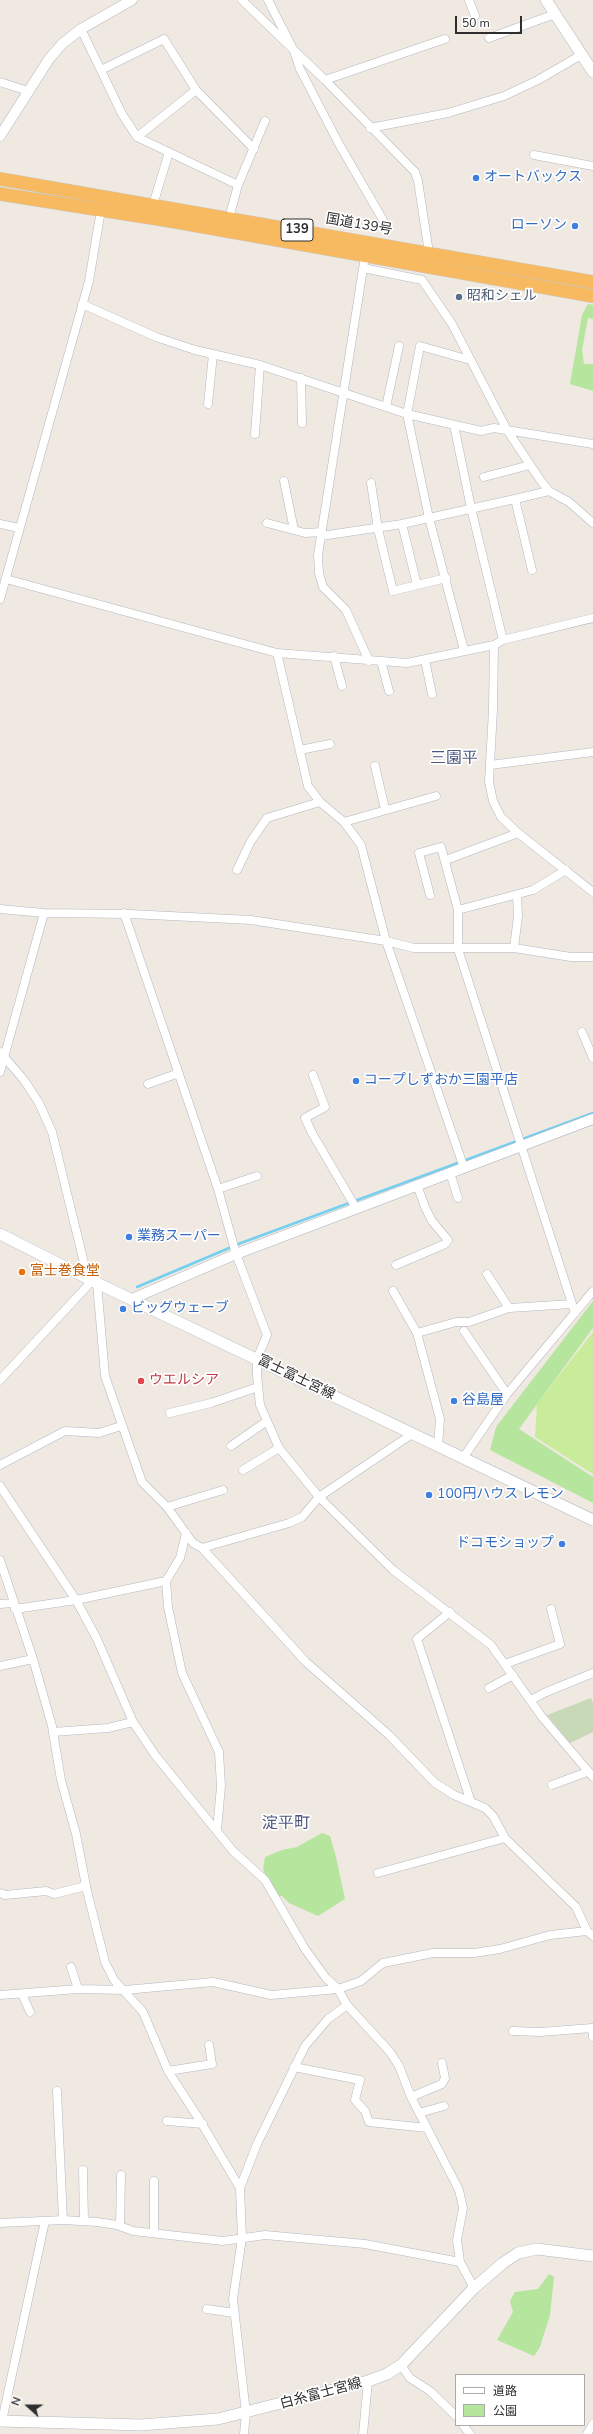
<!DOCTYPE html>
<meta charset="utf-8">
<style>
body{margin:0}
#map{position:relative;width:593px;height:2434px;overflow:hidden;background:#efe9e1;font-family:"Nunito Sans","Noto Sans JP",sans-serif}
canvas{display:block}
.legend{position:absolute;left:455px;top:2374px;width:130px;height:52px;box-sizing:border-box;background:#fff;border:1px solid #ababab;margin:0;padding:5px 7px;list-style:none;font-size:12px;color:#2e2e2e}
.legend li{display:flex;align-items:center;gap:8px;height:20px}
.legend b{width:20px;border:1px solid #ababab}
.north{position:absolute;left:8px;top:2386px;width:40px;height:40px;-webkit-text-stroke:3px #fff;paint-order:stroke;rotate:291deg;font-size:11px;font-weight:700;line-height:16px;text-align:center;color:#2e2e2e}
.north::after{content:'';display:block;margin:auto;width:14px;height:18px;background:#2e2e2e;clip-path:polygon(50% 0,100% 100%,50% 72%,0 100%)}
.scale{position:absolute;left:455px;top:16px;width:67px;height:18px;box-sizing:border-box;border:2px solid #2e2e2e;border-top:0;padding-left:5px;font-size:12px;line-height:14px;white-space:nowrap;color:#2e2e2e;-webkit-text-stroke:3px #fff;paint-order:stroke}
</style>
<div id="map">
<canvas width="593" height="2434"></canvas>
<ul class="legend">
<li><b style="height:5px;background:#fff"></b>道路</li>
<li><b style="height:11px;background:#b6e59e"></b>公園</li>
</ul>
<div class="north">N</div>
<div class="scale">50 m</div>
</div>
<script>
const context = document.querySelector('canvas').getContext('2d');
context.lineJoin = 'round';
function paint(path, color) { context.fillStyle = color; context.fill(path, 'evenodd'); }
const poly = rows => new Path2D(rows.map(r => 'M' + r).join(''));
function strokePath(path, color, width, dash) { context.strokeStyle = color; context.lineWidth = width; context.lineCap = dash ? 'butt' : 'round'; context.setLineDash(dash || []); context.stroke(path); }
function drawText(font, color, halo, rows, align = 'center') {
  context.font = font + ' "Nunito Sans","Noto Sans JP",sans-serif'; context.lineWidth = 3.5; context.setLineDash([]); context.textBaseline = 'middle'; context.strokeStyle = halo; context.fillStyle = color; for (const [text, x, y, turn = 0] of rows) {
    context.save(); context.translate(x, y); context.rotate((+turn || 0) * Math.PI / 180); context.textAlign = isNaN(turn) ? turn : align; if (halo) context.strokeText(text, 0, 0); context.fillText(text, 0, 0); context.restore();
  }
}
paint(poly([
 [588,304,593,305,593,319,588,318,582,350,584,364,593,364,593,391,570,384,582,315],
 [593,1301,593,1328,519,1429,593,1477,593,1503,490,1450,496,1427],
 [322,1833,330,1836,336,1857,345,1899,318,1916,289,1903,282,1896,274,1896,263,1869,265,1857,282,1850,297,1847],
 [549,2274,554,2277,550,2315,540,2347,534,2356,497,2340,513,2312,510,2301,515,2292,538,2289]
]), '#b6e59e');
paint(poly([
 [591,1698,593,1703,593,1732,570,1743,547,1715]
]), '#c8d9b8');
paint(poly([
 [593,1332,593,1474,535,1437,537,1404]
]), '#c9ec9a');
strokePath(poly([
 [137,1287,241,1243,593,1113]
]), '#75cff0', 2.5);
const minor = poly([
 [242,0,325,80,415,172,418,181,429,253],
 [268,0,294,51,300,69,339,144,383,220],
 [469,0,475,16],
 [81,29,122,114,137,137,238,185],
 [489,38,555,14],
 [101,70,164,39,196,90,254,149],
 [325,80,445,39],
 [0,82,28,91],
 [370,128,448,113,504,96,538,80,581,55],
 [137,137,196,90],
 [534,155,593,166],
 [153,205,169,152],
 [229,218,238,185,265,121],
 [365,256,318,555,319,573,323,587,346,610,369,661],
 [363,268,422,280,452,324,507,430,541,481,549,491,569,502,593,523],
 [82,304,156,337,195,350,260,365,407,414,481,431,494,428,593,444],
 [301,378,302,423],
 [208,404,213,354],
 [386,407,399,346],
 [454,425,471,508,503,640],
 [255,434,260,365],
 [484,477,530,465],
 [284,481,294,530],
 [371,483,378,529,393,591,446,578],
 [267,523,305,533,322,532],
 [0,524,19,528],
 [402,524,417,585],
 [321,536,402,524,515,499],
 [532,570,515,499,549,491],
 [6,579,277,653,407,663,494,645,503,640,593,618],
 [0,599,89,281,101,210],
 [494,645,493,710,489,782,493,801,501,817,518,833,593,892],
 [464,650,429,518,407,414,420,346,470,360],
 [277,653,308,786,320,802,344,822,361,845,386,941,464,1168],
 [334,656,342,686],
 [425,660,432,694],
 [381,661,389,691],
 [300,750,330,744],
 [490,765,593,752],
 [375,766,385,809],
 [344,822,436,796],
 [446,860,518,833],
 [237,870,251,841,267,818,320,802],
 [566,870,533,890,458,910,458,949,575,1313],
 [430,895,419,853,441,847,458,910],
 [0,909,44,913,130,914,251,920,386,941,414,948,514,948,571,957,593,957],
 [124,913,218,1189,236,1254,267,1335,257,1359,257,1375,260,1405,279,1448,319,1497,393,1570,491,1645,542,1717,593,1777],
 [514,948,518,916,517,895],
 [582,1032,593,1058],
 [0,1052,24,1080,39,1103,52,1132,88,1279],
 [0,1072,44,913],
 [313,1075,325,1107,305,1118,312,1133,356,1208],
 [148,1084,179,1073],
 [450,1173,458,1198],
 [218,1189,257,1176],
 [396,1265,445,1244,448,1240,432,1221,425,1207,417,1185],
 [487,1274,509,1308],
 [97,1283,105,1376,142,1482,167,1507,193,1543,202,1548,306,1662,389,1735,435,1783,454,1795,485,1808,493,1816,505,1838,576,1907,587,1931,593,1936],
 [393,1291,417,1333,440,1419,438,1446],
 [464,1331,507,1394],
 [417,1333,456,1322,469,1322,509,1308,572,1304],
 [0,1380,92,1281],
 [170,1413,211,1403,258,1387],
 [231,1446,267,1421],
 [463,1458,507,1394,593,1291],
 [0,1465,65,1431,99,1433,121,1426],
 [243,1470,279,1448],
 [0,1486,76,1600,97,1639,133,1722,155,1755,233,1851,265,1880,305,1949,326,1978,338,1989,347,2005,390,2052,399,2066,411,2097,459,2190,463,2208,457,2240,460,2262,474,2288],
 [167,1507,223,1490],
 [186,1533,180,1558,166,1581,168,1607,182,1673,219,1752,221,1786,217,1830],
 [202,1548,289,1523,302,1517,319,1497,412,1434],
 [0,1560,33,1659,52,1726,61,1780,76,1834,87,1891,105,1962,114,1980,143,2012,168,2071,199,2119,240,2188],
 [0,1604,13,1603],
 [15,1609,76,1600,166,1581],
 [450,1612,417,1639,471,1802],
 [505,1664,560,1644,551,1609],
 [0,1666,33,1659],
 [489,1688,513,1675],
 [531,1700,544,1693,593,1673],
 [53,1732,108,1728,133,1722],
 [552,1785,587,1772],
 [378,1873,505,1838],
 [0,1893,5,1895,46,1891,54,1894,86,1886],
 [71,1967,78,1989],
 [22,1994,30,2012],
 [0,1995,78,1989,125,1990,213,1982,271,1995,338,1989,361,1981,383,1963,433,1953,474,1953,500,1949,550,1935,587,1931],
 [513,2031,540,2032,592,2028,593,2037],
 [294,2067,360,2080,355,2100,365,2111,369,2122,427,2128],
 [168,2071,212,2064,209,2045],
 [57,2091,63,2220],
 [411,2097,442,2084,445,2078,442,2063],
 [419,2113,444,2106],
 [167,2121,203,2124],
 [83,2170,84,2221],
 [154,2181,154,2233],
 [0,2223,63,2220,97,2222,117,2225,133,2231,223,2241,265,2235,365,2244,460,2262],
 [120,2226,121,2175],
 [207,2309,234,2313],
 [401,2365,410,2378,430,2391,456,2416],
 [2,2421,45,2221],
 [463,2425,470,2434],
 [244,2434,246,2413,233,2299,242,2238,240,2188,257,2144,305,2046,328,2019,347,2005],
 [363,2434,368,2381],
 [587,2434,593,2424]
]);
const tertiary = poly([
 [0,136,49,59,62,44,81,29,132,0],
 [132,1299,236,1254,593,1119]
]);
const secondary = poly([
 [546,0,593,72],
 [0,1234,97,1283,593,1520],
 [0,2421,141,2425,218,2419,368,2381,387,2374,401,2365,474,2288,503,2263,518,2253,537,2249,593,2256]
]);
const trunk = poly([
 [0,179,593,282],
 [0,194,171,221,593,296]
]);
strokePath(minor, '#b4b7c1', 9);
strokePath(tertiary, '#b4b7c1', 11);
strokePath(secondary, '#b4b7c1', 12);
strokePath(trunk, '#c9c9c9', 14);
strokePath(minor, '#fff', 8);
strokePath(tertiary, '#fff', 10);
strokePath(secondary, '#fff', 11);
strokePath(trunk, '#f8ba60', 13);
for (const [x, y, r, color] of [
 [476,178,4,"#3f7fe0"],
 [575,226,4,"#3f7fe0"],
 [459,297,4,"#5c6f8a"],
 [356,1081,4,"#3f7fe0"],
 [129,1237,4,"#3f7fe0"],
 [22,1272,4,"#e8710a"],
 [123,1309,4,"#3f7fe0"],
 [141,1381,4,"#e0444e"],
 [454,1401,4,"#3f7fe0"],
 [429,1495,4,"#3f7fe0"],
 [562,1544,4,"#3f7fe0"]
]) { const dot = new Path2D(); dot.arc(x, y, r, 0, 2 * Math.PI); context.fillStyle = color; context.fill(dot); strokePath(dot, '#fff', 1.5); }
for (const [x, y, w] of [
 [297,230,32]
]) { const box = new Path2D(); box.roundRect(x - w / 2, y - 11, w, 22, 3); context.fillStyle = '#fff'; context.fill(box); strokePath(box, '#2e2e2e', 1); }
drawText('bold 13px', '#2e2e2e', null, [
 ["139",297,230]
]);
drawText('14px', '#366cbe', '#fff', [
 ["オートバックス",484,178],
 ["ローソン",567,226,"right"],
 ["コープしずおか三園平店",364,1081],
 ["業務スーパー",137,1237],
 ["ビッグウェーブ",131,1309],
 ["谷島屋",462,1401],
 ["100円ハウス レモン",437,1495],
 ["ドコモショップ",554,1544,"right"]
], 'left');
drawText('14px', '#2e2e2e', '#fff', [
 ["国道139号",359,225,10],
 ["富士富士宮線",296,1378,26],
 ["白糸富士宮線",321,2394,-15]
]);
drawText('14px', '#4e5e75', '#fff', [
 ["昭和シェル",467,297]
], 'left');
drawText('14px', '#c56008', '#fff', [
 ["富士巻食堂",30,1272]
], 'left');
drawText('14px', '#be3a42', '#fff', [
 ["ウエルシア",149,1381]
], 'left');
drawText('16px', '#4d5680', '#fff', [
 ["三園平",454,759],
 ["淀平町",286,1824]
]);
</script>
